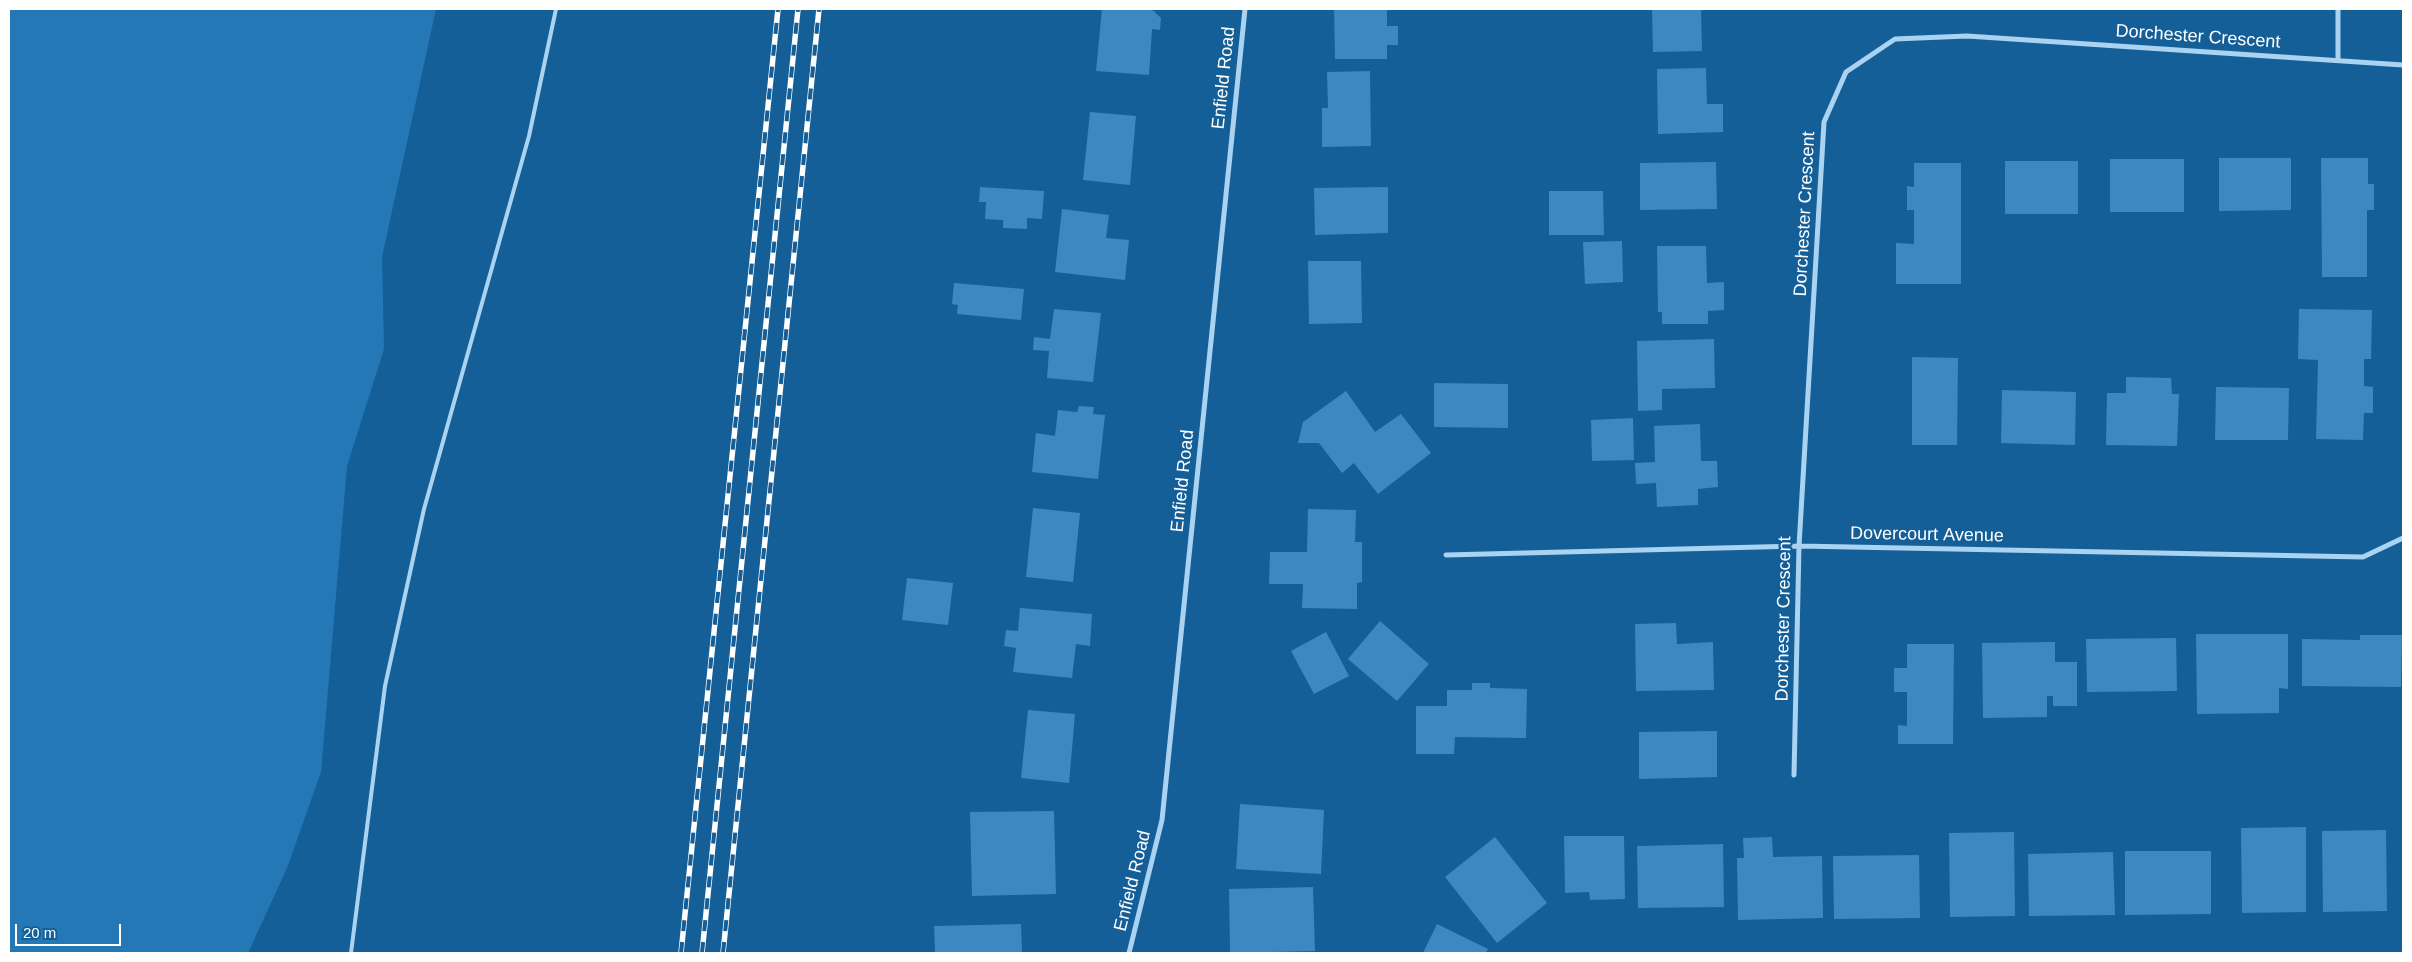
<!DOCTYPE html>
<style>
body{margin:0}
#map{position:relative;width:2412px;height:962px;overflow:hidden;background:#155f99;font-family:Helvetica,sans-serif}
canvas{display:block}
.frame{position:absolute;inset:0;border:10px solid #fff;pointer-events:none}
.scale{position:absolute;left:15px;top:924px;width:106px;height:22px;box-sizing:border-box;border:2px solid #fff;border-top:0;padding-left:6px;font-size:15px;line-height:18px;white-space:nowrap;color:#fff;-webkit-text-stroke:4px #155f99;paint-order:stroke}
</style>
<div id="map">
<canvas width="2412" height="962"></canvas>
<div class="frame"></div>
<div class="scale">20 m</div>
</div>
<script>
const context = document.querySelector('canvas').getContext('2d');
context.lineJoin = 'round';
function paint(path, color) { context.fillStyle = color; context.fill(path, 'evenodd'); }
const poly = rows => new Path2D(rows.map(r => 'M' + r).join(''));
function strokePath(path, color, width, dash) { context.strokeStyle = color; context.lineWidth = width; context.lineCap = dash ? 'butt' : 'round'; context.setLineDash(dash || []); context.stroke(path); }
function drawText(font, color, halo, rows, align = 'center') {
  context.font = font + ' Helvetica,sans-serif'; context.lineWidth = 4.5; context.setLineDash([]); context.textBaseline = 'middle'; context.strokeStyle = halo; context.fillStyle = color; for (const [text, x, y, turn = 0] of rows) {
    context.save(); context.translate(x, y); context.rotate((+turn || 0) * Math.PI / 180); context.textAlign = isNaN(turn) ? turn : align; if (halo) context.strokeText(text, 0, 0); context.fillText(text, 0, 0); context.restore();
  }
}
paint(poly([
 [11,9,436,9,382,257,384,349,347,466,321,772,287,868,248,953,9,953,9,13]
]), '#2578b6');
paint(poly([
 [1102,9,1148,9,1154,11,1161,18,1160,30,1152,29,1149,75,1096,71],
 [1334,9,1387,9,1387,26,1398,26,1398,45,1387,45,1387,59,1335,59],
 [1652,9,1701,9,1702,51,1653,52],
 [1706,68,1707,104,1723,104,1723,132,1658,134,1657,69],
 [1370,71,1371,146,1322,147,1322,108,1328,108,1327,72],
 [1090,112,1136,116,1130,185,1083,180],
 [2219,158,2291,158,2291,210,2219,211],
 [2321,158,2368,158,2368,184,2374,184,2374,210,2367,210,2367,277,2322,277],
 [2110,159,2184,159,2184,212,2110,212],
 [2005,161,2078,161,2078,214,2005,214],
 [1716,162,1717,209,1640,210,1640,163],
 [1914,163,1961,163,1961,284,1896,284,1896,243,1914,244,1914,210,1907,210,1907,186,1914,187],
 [980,187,1044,191,1042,219,1027,218,1027,229,1003,228,1003,220,985,219,986,202,979,202],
 [1388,187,1388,233,1315,235,1314,188],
 [1549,191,1603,191,1604,235,1549,235],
 [1062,209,1109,215,1106,238,1129,240,1125,280,1055,272],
 [1622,241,1623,282,1585,284,1583,242],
 [1657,246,1706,246,1707,283,1724,282,1724,310,1708,311,1708,324,1662,324,1662,312,1658,312],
 [1308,261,1361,261,1362,323,1309,324],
 [954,283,1024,289,1021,320,957,314,958,305,952,304],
 [1054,309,1101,313,1093,382,1047,378,1049,351,1033,350,1034,337,1050,339],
 [2299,309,2372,310,2371,359,2364,359,2364,386,2373,387,2373,413,2364,413,2363,440,2316,439,2318,360,2298,359],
 [1714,339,1715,388,1662,389,1662,410,1638,411,1637,341],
 [1912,357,1958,358,1957,445,1912,445],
 [2126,377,2171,378,2172,394,2179,394,2177,446,2106,445,2107,393,2126,393],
 [1434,383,1508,384,1508,428,1434,427],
 [2216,387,2289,388,2288,440,2215,440],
 [2002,390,2076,392,2075,445,2001,443],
 [1346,391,1375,432,1401,414,1431,453,1378,494,1354,463,1342,473,1319,443,1298,443,1303,422],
 [1079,406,1094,407,1093,414,1105,415,1098,479,1032,472,1036,433,1055,436,1058,410,1077,412],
 [1633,418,1634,460,1592,461,1591,420],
 [1700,424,1701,461,1717,461,1718,487,1698,489,1698,505,1657,507,1656,483,1636,484,1635,463,1655,462,1654,426],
 [1033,508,1080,513,1073,582,1026,577],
 [1308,509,1356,510,1355,542,1362,542,1362,582,1357,583,1357,609,1302,608,1303,584,1269,584,1270,552,1307,552],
 [907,578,953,583,948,625,902,620],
 [1020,608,1092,614,1090,646,1076,644,1072,678,1013,672,1016,648,1004,646,1006,630,1018,631],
 [1380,621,1429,664,1397,701,1348,659],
 [1676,623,1677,644,1713,642,1714,690,1636,691,1635,624],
 [1326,632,1349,676,1314,694,1291,651],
 [2196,634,2288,634,2288,689,2279,688,2279,713,2197,714],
 [2360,635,2402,635,2401,687,2302,686,2302,639,2360,640],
 [2176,638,2177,691,2087,692,2086,639],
 [2055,642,2055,662,2077,662,2077,706,2053,706,2053,696,2047,696,2047,717,1983,718,1982,643],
 [1907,644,1954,644,1953,744,1898,744,1898,725,1907,726,1907,692,1894,692,1894,668,1907,668],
 [1472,683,1490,683,1490,688,1527,689,1526,738,1455,737,1454,754,1416,754,1416,706,1447,706,1447,690,1472,690],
 [1028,710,1075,714,1069,783,1021,778],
 [1717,731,1717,777,1639,779,1639,732],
 [1240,804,1324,810,1321,874,1236,869],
 [1054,811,1056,894,972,896,970,812],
 [2306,827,2306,912,2242,913,2241,828],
 [2386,830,2387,911,2323,912,2322,831],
 [2014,832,2015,916,1950,917,1949,833],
 [1564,836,1624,836,1625,899,1590,900,1589,892,1565,893],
 [1495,837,1547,903,1497,943,1445,877],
 [1772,837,1773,857,1822,856,1823,918,1738,920,1737,858,1744,858,1743,838],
 [1723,844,1724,907,1638,908,1637,846],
 [2125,851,2211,851,2211,914,2125,915],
 [2113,852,2115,915,2029,916,2028,854],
 [1919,855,1920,918,1834,919,1833,856],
 [1313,887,1315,951,1230,953,1229,889],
 [1021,924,1022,953,935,953,934,926],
 [1437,924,1488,949,1486,953,1423,953]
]), '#3e88c1');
strokePath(poly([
 [351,953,385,686,424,509,529,136,556,9]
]), '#aad3f2', 4);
strokePath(poly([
 [2338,9,2338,59],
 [1446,555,1799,546,2363,557,2403,538],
 [1794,775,1799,546,1824,122,1846,72,1895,39,1967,36,2403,65],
 [1129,953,1162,820,1245,9]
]), '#aad3f2', 5);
const rail = poly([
 [681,953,778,9],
 [702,953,798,9],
 [723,953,819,9]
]);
strokePath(rail, '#fff', 5.5);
strokePath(rail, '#155f99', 4, [11]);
drawText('18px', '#fff', '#155f99', [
 ["Dorchester Crescent",2198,37,4],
 ["Enfield Road",1224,78,-84],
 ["Dorchester Crescent",1805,214,-87],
 ["Enfield Road",1183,481,-84],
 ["Dovercourt Avenue",1927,535,1],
 ["Dorchester Crescent",1784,619,-89],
 ["Enfield Road",1133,881,-76]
]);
</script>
